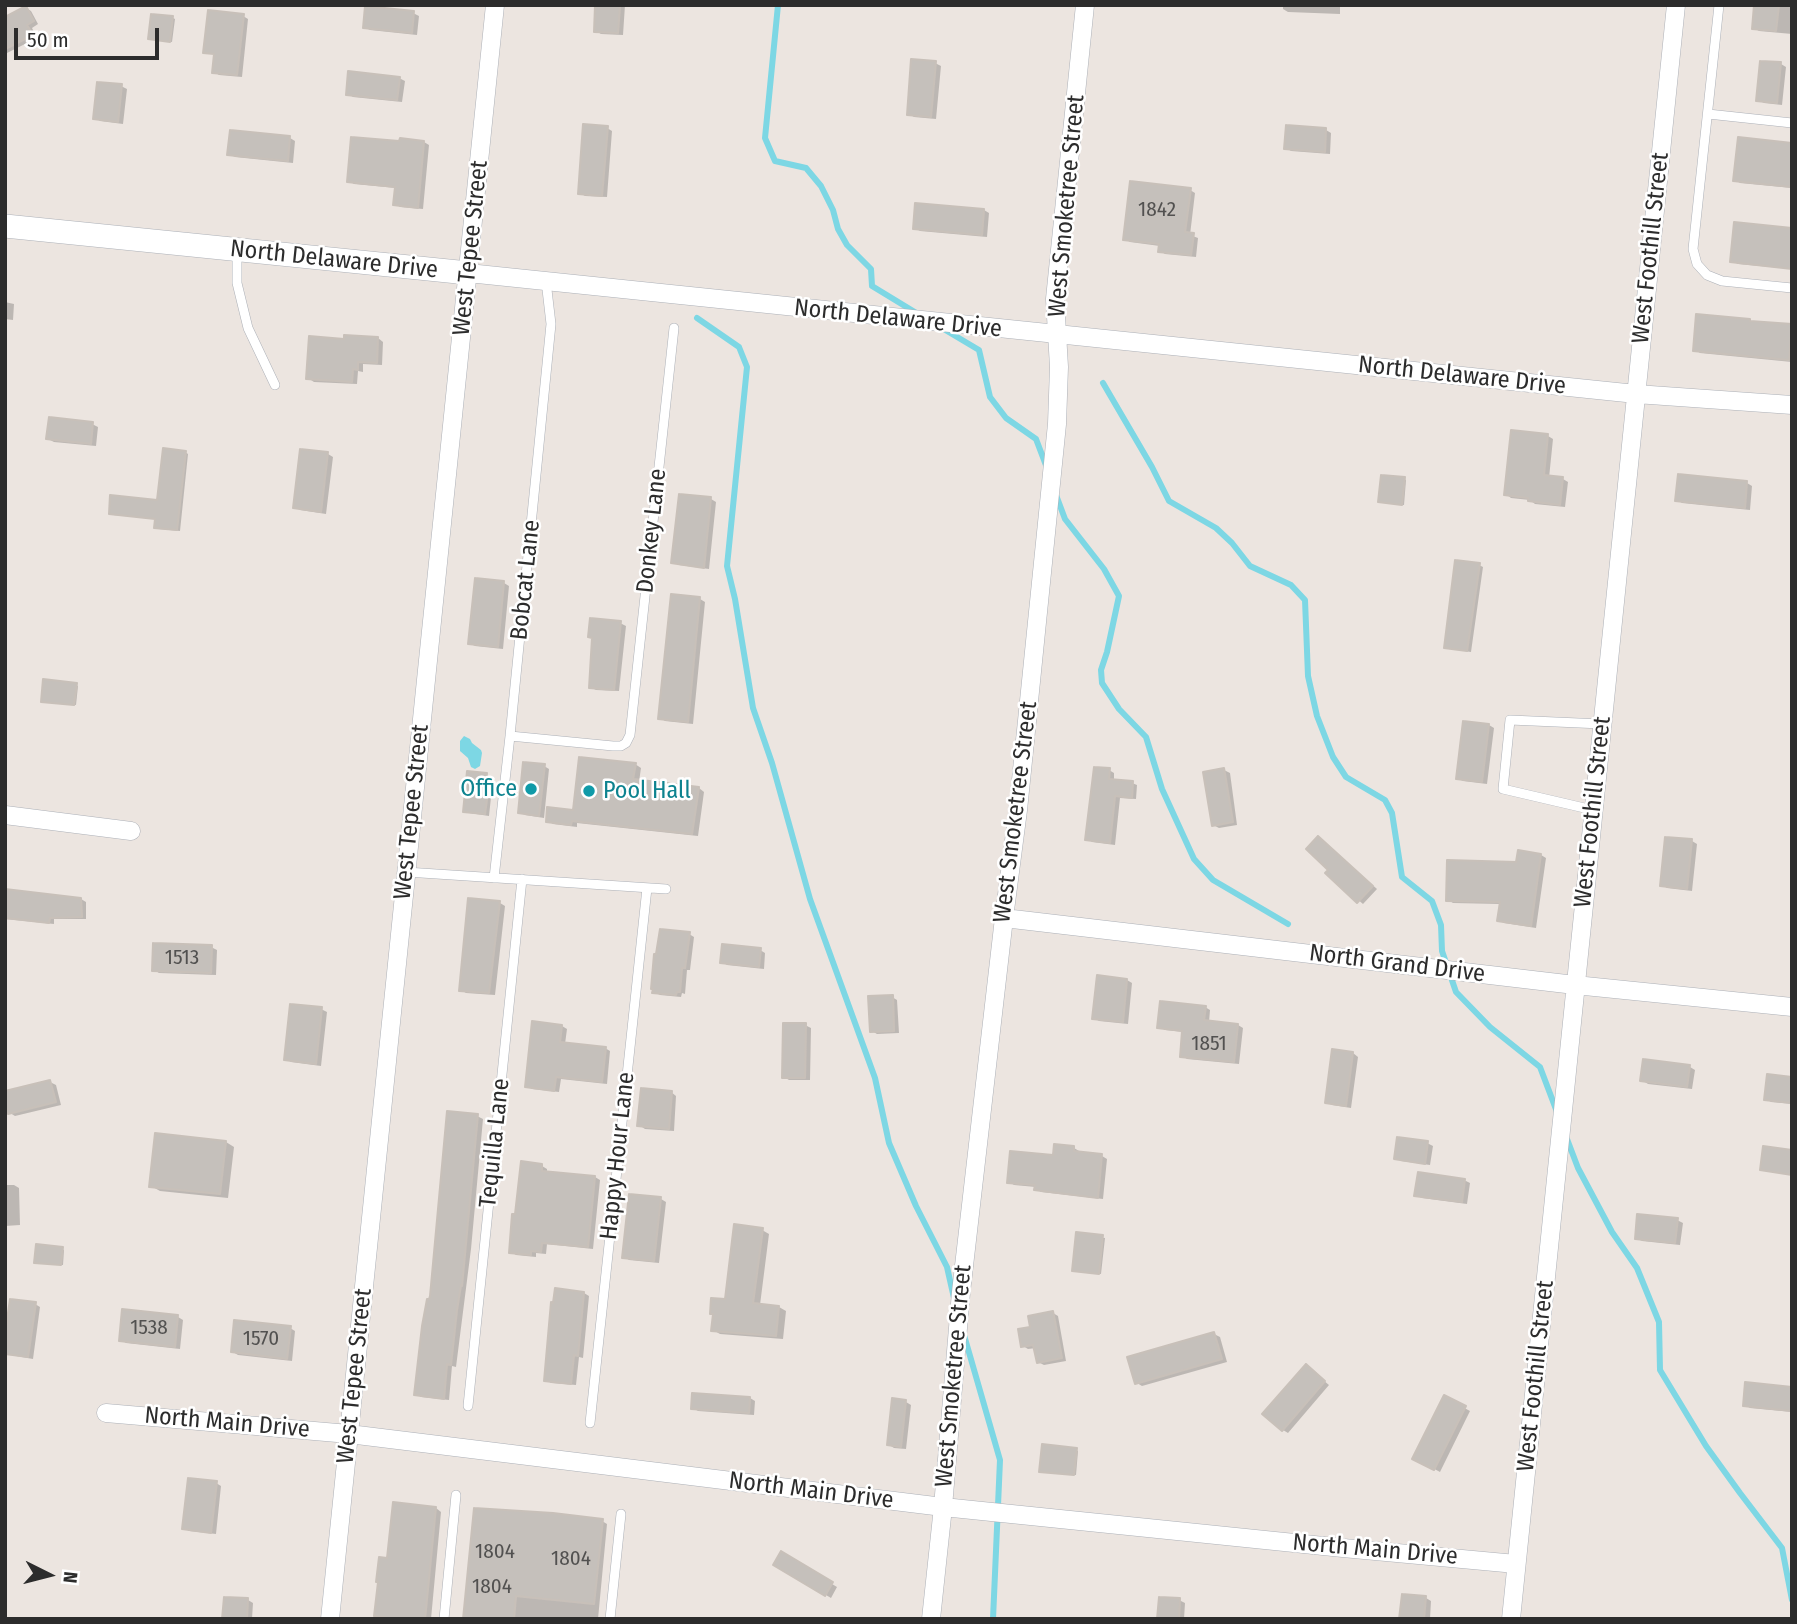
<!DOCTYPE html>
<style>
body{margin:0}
#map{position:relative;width:1797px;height:1624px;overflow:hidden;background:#ece5e0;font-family:"Fira Sans Condensed",sans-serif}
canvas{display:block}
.frame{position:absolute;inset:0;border:7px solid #2c2c2c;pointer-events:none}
.north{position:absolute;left:14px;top:1540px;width:70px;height:70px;-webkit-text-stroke:5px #fff;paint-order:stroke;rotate:96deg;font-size:19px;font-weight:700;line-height:28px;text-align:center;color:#2c2c2c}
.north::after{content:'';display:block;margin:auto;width:24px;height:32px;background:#2c2c2c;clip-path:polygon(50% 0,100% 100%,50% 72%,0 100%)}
.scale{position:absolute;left:14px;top:28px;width:145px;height:32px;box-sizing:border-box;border:4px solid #2c2c2c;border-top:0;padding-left:9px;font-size:21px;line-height:24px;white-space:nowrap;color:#2c2c2c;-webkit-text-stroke:5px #fff;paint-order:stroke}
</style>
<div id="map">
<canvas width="1797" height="1624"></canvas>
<div class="frame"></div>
<div class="north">N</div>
<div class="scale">50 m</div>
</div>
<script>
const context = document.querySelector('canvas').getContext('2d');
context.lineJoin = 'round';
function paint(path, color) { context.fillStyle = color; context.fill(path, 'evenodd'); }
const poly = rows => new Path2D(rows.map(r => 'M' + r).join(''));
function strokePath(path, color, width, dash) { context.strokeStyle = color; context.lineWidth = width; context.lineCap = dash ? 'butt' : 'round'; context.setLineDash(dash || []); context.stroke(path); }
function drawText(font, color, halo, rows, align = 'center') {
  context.font = font + ' "Fira Sans Condensed",sans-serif'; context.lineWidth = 5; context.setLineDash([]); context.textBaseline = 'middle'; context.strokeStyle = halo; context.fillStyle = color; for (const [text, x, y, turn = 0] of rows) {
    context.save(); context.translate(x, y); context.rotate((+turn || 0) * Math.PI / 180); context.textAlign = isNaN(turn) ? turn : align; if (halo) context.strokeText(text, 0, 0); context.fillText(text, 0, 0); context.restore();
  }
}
paint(poly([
 [464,736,470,739,472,743,481,750,482,753,480,766,475,769,471,767,468,758,460,751,460,741]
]), '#7dd7e4');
paint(poly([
 [597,5,625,5,623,35,601,34,596,31],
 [1283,5,1340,5,1340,14,1288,12,1283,9],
 [1756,5,1792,5,1792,34,1759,31,1754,28],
 [26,8,31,11,38,24,32,28,37,38,7,53,5,52,5,18],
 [413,13,419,16,417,35,370,30,364,27],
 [243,16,248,19,242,77,219,75,214,72,216,55,205,52],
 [173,18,175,19,172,42,152,39],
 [935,63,941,66,936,119,914,117,909,114],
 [1781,64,1786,67,1782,105,1764,103,1758,100],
 [399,78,405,81,402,102,353,97,348,94],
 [121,86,127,89,123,124,100,121,95,118],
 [607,128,612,131,607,197,585,196,580,193],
 [1326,130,1331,133,1330,154,1291,151,1286,148],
 [290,138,295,141,293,163,235,157,229,154],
 [424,142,429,145,423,209,400,207,395,204,396,188,354,184,349,181],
 [1792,164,1792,188,1740,183,1735,180],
 [1190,190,1195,193,1190,235,1198,238,1196,257,1165,254,1160,251,1160,246,1130,242,1125,239],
 [984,210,989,213,987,237,920,231,915,228],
 [1792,230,1792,269,1738,264,1732,261],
 [5,302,14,304,13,320,5,319],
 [1753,323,1792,327,1792,362,1700,353,1695,350],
 [378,338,383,342,382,365,363,364,363,372,358,371,357,384,314,382,308,378,346,340],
 [92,424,98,427,96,446,54,442,48,439],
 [1548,436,1553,439,1549,478,1563,479,1568,482,1565,507,1535,504,1530,500,1511,498,1506,494],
 [185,452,188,454,180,531,159,529,156,527,157,519,113,515,110,513,159,502],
 [328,454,333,457,326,514,300,510,295,507],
 [1679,476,1747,483,1752,486,1750,510,1682,503,1677,500],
 [1404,479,1406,480,1404,505,1380,502],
 [711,499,716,502,709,569,679,565,673,562],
 [1479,565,1483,567,1471,652,1450,649,1446,647],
 [476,580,504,583,509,586,503,649,475,646,469,643],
 [700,599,705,602,693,724,665,721,660,718],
 [620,623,626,626,619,691,596,690,590,687],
 [76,685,78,686,76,705,45,702],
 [1489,725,1494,728,1487,784,1463,781,1457,778],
 [635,764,641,768,639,782,699,788,704,792,698,836,577,823,577,827,553,824,548,821,574,812],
 [544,766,549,769,544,818,525,815,519,812],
 [1109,770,1114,773,1114,781,1132,783,1137,785,1136,799,1120,798,1115,845,1092,842,1087,839],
 [1224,770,1230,773,1237,825,1219,828,1213,825],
 [487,775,491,777,490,787,492,788,489,816,469,813,465,811],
 [1323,841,1377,889,1363,904,1327,873,1330,870],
 [1692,841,1697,844,1692,891,1667,888,1662,885],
 [1541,855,1546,858,1536,928,1504,923,1499,920,1501,904,1453,903,1448,900,1517,864],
 [5,891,81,899,86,902,86,919,54,919,54,924,5,919],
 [500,903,505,906,495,995,466,993,461,990],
 [689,934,694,937,690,970,687,970,685,994,682,993,681,997,660,995,654,992],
 [211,947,217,950,216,975,159,973,154,970],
 [760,950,765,953,764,969,727,965,722,962],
 [1127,980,1132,983,1128,1024,1099,1021,1094,1018],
 [892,997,897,1000,899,1033,877,1034,872,1031],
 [1205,1007,1210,1010,1209,1022,1238,1025,1243,1028,1239,1064,1187,1059,1182,1056,1184,1032,1165,1030,1159,1027],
 [321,1009,327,1012,321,1066,291,1062,286,1059],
 [805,1025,811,1028,810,1080,789,1080,784,1077],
 [562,1026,567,1029,565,1044,605,1048,610,1051,607,1084,561,1079,559,1092,532,1089,526,1086],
 [1353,1053,1358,1057,1351,1108,1332,1105,1326,1102],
 [1645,1061,1690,1067,1695,1070,1692,1089,1648,1084,1642,1080],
 [1792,1079,1792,1104,1771,1102,1766,1099],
 [50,1082,56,1085,61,1105,15,1116,10,1113],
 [671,1092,676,1096,674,1131,645,1129,639,1125],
 [477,1116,483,1119,471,1249,456,1367,452,1366,449,1400,421,1397,416,1394,431,1301],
 [226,1142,234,1147,228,1198,160,1191,151,1186],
 [1427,1143,1433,1146,1430,1165,1401,1161,1396,1158],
 [1074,1148,1079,1151,1079,1154,1102,1156,1107,1159,1103,1199,1041,1192,1036,1189,1036,1187,1014,1185,1009,1182],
 [542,1166,547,1169,547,1173,595,1177,600,1180,593,1249,547,1244,546,1254,536,1253,536,1257,516,1255,511,1252,517,1216],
 [1464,1180,1470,1183,1467,1204,1422,1198,1416,1195],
 [5,1185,14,1185,19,1188,20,1225,5,1226],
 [661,1199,666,1202,659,1263,629,1260,624,1257],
 [1677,1220,1683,1223,1680,1245,1642,1241,1636,1238],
 [762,1230,769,1234,760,1305,779,1307,786,1311,783,1339,720,1334,713,1330],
 [1078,1234,1105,1238,1101,1274,1074,1270],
 [62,1249,64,1250,63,1265,38,1263],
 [584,1293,589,1296,583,1358,579,1357,576,1385,551,1383,546,1380],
 [35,1304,40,1307,33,1359,10,1355,5,1353],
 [124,1311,178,1317,183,1320,180,1349,126,1343,121,1340],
 [1053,1313,1058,1316,1066,1361,1044,1365,1038,1362,1036,1348,1028,1349,1023,1346,1032,1329],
 [290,1328,295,1331,292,1361,238,1355,233,1352],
 [1214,1334,1220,1337,1227,1362,1142,1386,1137,1383],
 [1311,1370,1329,1385,1288,1433,1283,1430],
 [1792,1388,1792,1412,1750,1408,1745,1405],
 [1444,1397,1470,1411,1440,1472,1414,1458],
 [750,1398,755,1401,754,1415,698,1411,693,1408],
 [906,1402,911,1405,906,1449,894,1448,888,1444],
 [1076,1450,1078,1451,1076,1475,1043,1472],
 [216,1483,221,1486,216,1534,189,1531,184,1528],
 [436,1508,441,1512,431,1619,375,1619,380,1582,388,1560],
 [602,1521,607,1524,598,1619,465,1619],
 [782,1554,837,1587,831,1598,775,1565],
 [1403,1596,1426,1598,1431,1601,1430,1619,1401,1619],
 [248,1600,253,1603,252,1619,224,1619],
 [1179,1600,1185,1603,1184,1619,1159,1619]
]), '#0003');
strokePath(poly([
 [778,5,765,138,775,161,806,168,821,186,833,210,838,229,847,245,871,269,872,286,918,314],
 [697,318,739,347,747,367,727,566,735,599,753,708,772,763,810,899,875,1078,889,1143,916,1206,947,1267,954,1298],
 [942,328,979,350,990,397,1006,418,1036,439,1047,468],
 [1103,383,1152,467,1169,501,1216,528,1232,543,1250,566,1291,585,1305,600,1308,676,1317,716,1333,757,1346,777,1385,800,1392,813,1402,877,1432,901,1441,925,1442,951,1456,992,1490,1027,1540,1067,1557,1112],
 [1056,495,1065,519,1104,569,1119,596,1107,652,1101,670,1102,683,1119,709,1146,737,1162,789,1194,859,1213,880,1288,924],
 [1567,1139,1578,1168,1612,1232,1637,1268,1659,1322,1660,1370,1706,1446,1740,1493,1782,1548,1792,1600],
 [964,1335,1000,1460,993,1619]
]), '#7dd7e4', 6);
const building = poly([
 [595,5,620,5,618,33,594,32,595,5],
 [1754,5,1779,5,1776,31,1752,29,1754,5],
 [26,6,34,21,27,25,33,35,5,49,5,17,26,6],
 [365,6,414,11,412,33,363,28,365,6],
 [208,10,244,14,237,75,212,73,214,54,203,53,208,10],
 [151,14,173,16,170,42,148,39,151,14],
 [911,59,936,61,931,117,907,115,911,59],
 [1760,61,1781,62,1777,103,1756,101,1760,61],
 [348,71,400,77,397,100,346,95,348,71],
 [97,82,122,84,118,122,93,119,97,82],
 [583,124,608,126,602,196,578,194,583,124],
 [1286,125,1326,128,1325,152,1284,149,1286,125],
 [230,130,290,136,288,161,227,155,230,130],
 [351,137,399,141,400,138,424,141,418,208,393,205,395,187,347,182,351,137],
 [1738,137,1792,143,1792,187,1733,181,1738,137],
 [1130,181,1191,188,1185,232,1194,233,1191,255,1158,252,1159,244,1123,240,1130,181],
 [915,203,984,209,982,235,913,229,915,203],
 [1734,222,1792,228,1792,269,1730,262,1734,222],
 [1696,314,1750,319,1750,321,1792,324,1789,360,1693,351,1696,314],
 [344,335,378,337,377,363,358,362,358,370,353,369,352,382,306,379,309,336,344,339,344,335],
 [49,417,93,422,91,444,46,439,49,417],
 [1511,430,1548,434,1544,475,1563,477,1560,505,1528,501,1528,498,1504,495,1511,430],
 [163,448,186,451,177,530,154,528,155,519,109,514,110,495,157,500,163,448],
 [300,449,328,452,321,512,293,508,300,449],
 [1678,474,1747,481,1745,508,1675,501,1678,474],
 [1381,475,1405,477,1402,505,1378,502,1381,475],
 [679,494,711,497,704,568,671,563,679,494],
 [1455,560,1480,563,1467,651,1444,648,1455,560],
 [475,578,504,581,498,647,468,644,475,578],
 [671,594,700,597,688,722,658,719,671,594],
 [590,618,621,621,614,690,589,688,592,638,588,637,590,618],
 [43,679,77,683,74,705,41,702,43,679],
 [1463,721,1489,724,1482,782,1456,779,1463,721],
 [579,757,636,763,633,779,699,787,692,834,572,821,571,825,546,822,547,807,573,810,579,757],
 [523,762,545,764,539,816,518,813,523,762],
 [1094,767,1110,768,1109,779,1133,781,1132,798,1115,796,1110,843,1085,840,1094,767],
 [1224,768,1233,822,1212,826,1203,772,1224,768],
 [467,771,487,773,486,784,489,784,485,814,463,812,467,771],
 [1318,836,1373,886,1357,903,1325,873,1328,870,1306,849,1318,836],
 [1665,837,1692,839,1687,889,1660,886,1665,837],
 [1518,850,1541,854,1531,926,1497,921,1500,902,1446,901,1447,860,1516,862,1518,850],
 [5,889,81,898,82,917,50,918,49,923,5,918,5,889],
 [468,898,500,901,489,993,459,991,468,898],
 [660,929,690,932,685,968,682,968,680,992,677,992,676,995,652,993,653,989,651,989,654,954,656,954,660,929],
 [153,943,212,945,211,973,152,971,153,943],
 [722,944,761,948,759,967,720,963,722,944],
 [1097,975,1127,979,1123,1022,1092,1019,1097,975],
 [893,995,894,1031,870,1032,868,996,893,995],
 [1160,1001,1206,1006,1204,1020,1238,1024,1234,1062,1180,1057,1182,1031,1157,1028,1160,1001],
 [290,1004,322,1007,316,1064,284,1060,290,1004],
 [532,1021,562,1025,560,1042,606,1047,602,1082,556,1077,554,1091,525,1087,532,1021],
 [783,1023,806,1023,805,1078,782,1078,783,1023],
 [1332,1049,1353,1052,1346,1106,1325,1103,1332,1049],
 [1643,1059,1690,1065,1687,1087,1640,1081,1643,1059],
 [1767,1074,1792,1077,1792,1103,1764,1100,1767,1074],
 [50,1080,56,1102,8,1114,5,1102,5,1091,50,1080],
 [641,1088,672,1091,669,1129,637,1126,641,1088],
 [447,1111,478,1114,462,1286,461,1285,457,1310,451,1365,447,1364,444,1399,414,1395,422,1326,427,1299,429,1299,430,1296,447,1111],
 [155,1133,226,1141,220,1194,149,1187,155,1133],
 [1397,1137,1428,1141,1425,1164,1394,1159,1397,1137],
 [1054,1144,1074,1146,1074,1151,1102,1154,1098,1198,1034,1190,1035,1185,1007,1183,1010,1151,1053,1155,1054,1144],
 [1763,1146,1792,1150,1792,1175,1760,1170,1763,1146],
 [521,1161,542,1164,542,1171,595,1176,588,1247,542,1243,541,1252,531,1251,531,1255,509,1253,512,1214,515,1214,521,1161],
 [1418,1172,1465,1179,1462,1202,1414,1196,1418,1172],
 [629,1194,661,1197,654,1261,622,1258,629,1194],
 [1637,1214,1678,1218,1675,1243,1635,1239,1637,1214],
 [734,1224,763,1228,753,1303,779,1306,776,1336,711,1331,713,1314,710,1314,711,1298,725,1299,734,1224],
 [1076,1232,1103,1235,1099,1274,1072,1271,1076,1232],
 [36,1244,63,1247,61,1265,34,1263,36,1244],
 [555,1288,584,1292,578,1356,574,1355,571,1384,544,1381,551,1302,553,1303,555,1288],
 [10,1299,36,1302,28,1357,5,1354,5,1334,10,1299],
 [122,1309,178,1315,175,1347,119,1341,122,1309],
 [1053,1311,1062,1358,1037,1363,1033,1345,1021,1347,1018,1329,1030,1327,1028,1316,1053,1311],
 [234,1320,291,1326,287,1359,231,1352,234,1320],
 [1214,1332,1222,1359,1135,1384,1127,1357,1214,1332],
 [1306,1364,1325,1381,1282,1431,1262,1414,1306,1364],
 [1745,1382,1792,1387,1792,1411,1743,1406,1745,1382],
 [692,1393,750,1397,749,1413,691,1409,692,1393],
 [1444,1395,1466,1406,1434,1470,1412,1459,1444,1395],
 [892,1398,906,1400,901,1447,887,1445,892,1398],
 [1042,1444,1077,1448,1074,1475,1039,1472,1042,1444],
 [188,1478,217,1481,211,1533,182,1529,188,1478],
 [393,1502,436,1507,425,1619,395,1619,374,1616,378,1582,376,1582,379,1557,387,1558,393,1502],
 [474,1508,553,1513,603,1519,594,1604,516,1596,514,1619,463,1619,474,1508],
 [781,1551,833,1582,825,1596,773,1565,781,1551],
 [1402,1594,1426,1596,1424,1619,1399,1619,1402,1594],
 [224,1597,248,1598,247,1619,222,1619,224,1597],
 [1159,1597,1180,1598,1179,1619,1157,1619,1159,1597]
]);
paint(building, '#c5c0bb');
strokePath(building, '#c8c0b9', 2);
const service = poly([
 [1719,5,1693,249,1697,264,1707,275,1722,281,1792,288],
 [1708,114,1792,123],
 [237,251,237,283,248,328,275,385],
 [510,736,613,746,621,746,626,743,630,735,674,328],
 [1593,810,1503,789,1510,720,1602,724],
 [406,872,666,889],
 [494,878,510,736,551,324,546,281],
 [468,1406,522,879],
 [590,1423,647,888],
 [444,1619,456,1495],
 [610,1619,621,1514]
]);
const minor = poly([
 [468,273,1636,394,1792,405],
 [5,815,131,831],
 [1004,918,1575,985,1792,1007],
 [106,1413,349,1434,943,1507,1343,1548,1516,1564],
 [330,1619,495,5],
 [931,1619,943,1507,961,1292,1004,918,1018,810,1057,424,1059,367,1055,299,1085,5],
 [1511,1619,1676,5]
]);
const tertiary = poly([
 [5,226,468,273]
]);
strokePath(service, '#acb0b7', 10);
strokePath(minor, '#acb0b7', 19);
strokePath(tertiary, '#acb0b7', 24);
strokePath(service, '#fff', 9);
strokePath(minor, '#fff', 18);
strokePath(tertiary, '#fff', 23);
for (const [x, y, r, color] of [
 [531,789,7,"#0f9aa8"],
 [589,791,7,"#0f9aa8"]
]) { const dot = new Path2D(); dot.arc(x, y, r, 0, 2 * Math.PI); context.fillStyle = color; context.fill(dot); strokePath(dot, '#fff', 2.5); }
drawText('21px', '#525150', null, [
 ["1842",1157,210],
 ["1513",182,958],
 ["1851",1209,1044],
 ["1538",149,1328],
 ["1570",261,1339],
 ["1804",495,1552],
 ["1804",571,1559],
 ["1804",492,1587]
]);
drawText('24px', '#2c2c2c', '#fff', [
 ["West Smoketree Street",1067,206,-85],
 ["West Tepee Street",471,248,-84],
 ["West Foothill Street",1651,248,-84],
 ["North Delaware Drive",334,260,6],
 ["North Delaware Drive",898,319,6],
 ["North Delaware Drive",1462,376,6],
 ["Donkey Lane",652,531,-84],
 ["Bobcat Lane",526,580,-84],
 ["West Tepee Street",412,812,-84],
 ["West Smoketree Street",1016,812,-83],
 ["West Foothill Street",1593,812,-84],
 ["North Grand Drive",1397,964,7],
 ["Tequilla Lane",495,1143,-84],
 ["Happy Hour Lane",618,1156,-84],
 ["West Tepee Street",355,1376,-84],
 ["West Smoketree Street",954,1376,-85],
 ["West Foothill Street",1536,1376,-84],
 ["North Main Drive",227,1423,5],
 ["North Main Drive",811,1491,7],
 ["North Main Drive",1375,1550,5]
]);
drawText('24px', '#0d838f', '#fff', [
 ["Office",517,789],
 ["Pool Hall",603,791,"left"]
], 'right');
</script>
